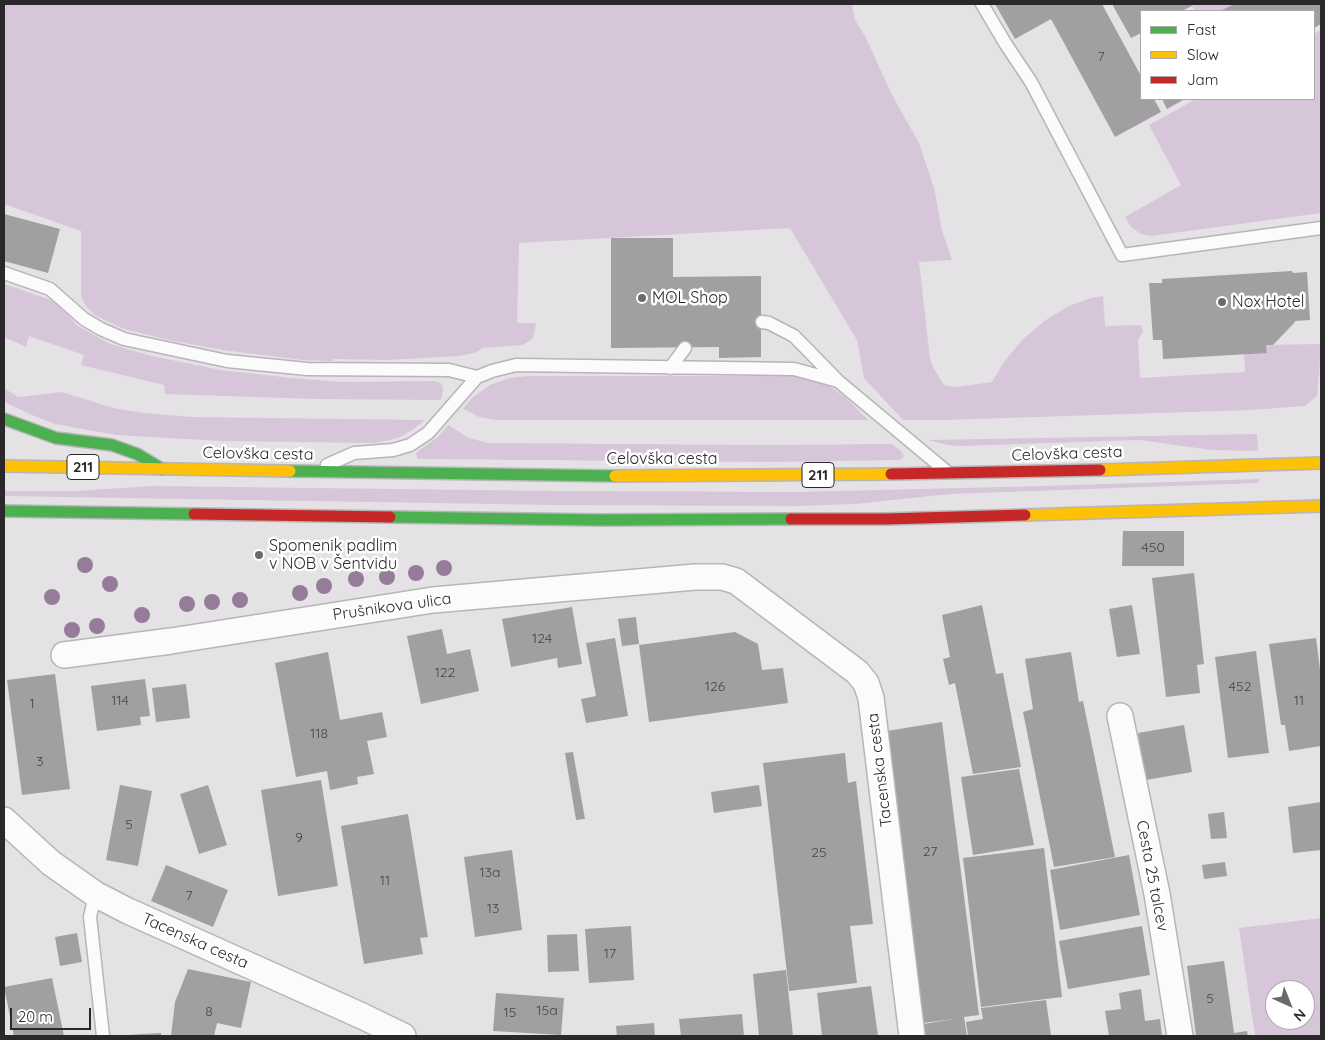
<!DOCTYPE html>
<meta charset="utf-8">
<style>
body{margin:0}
#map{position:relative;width:1325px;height:1040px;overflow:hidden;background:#e4e2e4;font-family:Quicksand,sans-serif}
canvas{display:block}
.frame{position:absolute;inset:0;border:5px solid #2a282a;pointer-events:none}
.legend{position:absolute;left:1140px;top:10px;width:175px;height:90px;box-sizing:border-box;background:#fff;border:1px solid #aaa9aa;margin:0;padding:6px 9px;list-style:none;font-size:15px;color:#2a282a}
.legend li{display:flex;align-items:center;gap:10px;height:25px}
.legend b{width:25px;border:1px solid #aaa9aa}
.north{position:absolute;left:1265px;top:980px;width:50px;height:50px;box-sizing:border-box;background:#fff;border:1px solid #aaa9aa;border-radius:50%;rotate:136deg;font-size:14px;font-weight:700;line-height:20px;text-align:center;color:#2a282a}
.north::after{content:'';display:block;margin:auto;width:18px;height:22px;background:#6b696b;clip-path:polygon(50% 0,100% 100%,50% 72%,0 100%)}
.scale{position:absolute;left:10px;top:1008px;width:81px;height:22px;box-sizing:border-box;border:2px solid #2a282a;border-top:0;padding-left:6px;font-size:15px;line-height:18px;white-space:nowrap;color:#2a282a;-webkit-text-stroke:4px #fff;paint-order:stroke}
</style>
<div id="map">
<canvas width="1325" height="1040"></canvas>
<div class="frame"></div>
<ul class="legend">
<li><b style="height:6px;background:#4caf50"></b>Fast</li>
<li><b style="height:6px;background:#ffc107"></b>Slow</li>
<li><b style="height:6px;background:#c62828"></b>Jam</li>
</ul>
<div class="north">N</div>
<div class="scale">20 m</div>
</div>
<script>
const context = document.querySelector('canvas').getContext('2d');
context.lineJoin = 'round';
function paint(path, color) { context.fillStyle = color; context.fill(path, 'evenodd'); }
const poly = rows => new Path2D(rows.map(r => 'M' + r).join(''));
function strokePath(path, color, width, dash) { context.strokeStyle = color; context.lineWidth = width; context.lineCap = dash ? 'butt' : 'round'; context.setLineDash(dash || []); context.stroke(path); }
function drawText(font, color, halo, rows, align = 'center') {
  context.font = font + ' Quicksand,sans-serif'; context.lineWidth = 5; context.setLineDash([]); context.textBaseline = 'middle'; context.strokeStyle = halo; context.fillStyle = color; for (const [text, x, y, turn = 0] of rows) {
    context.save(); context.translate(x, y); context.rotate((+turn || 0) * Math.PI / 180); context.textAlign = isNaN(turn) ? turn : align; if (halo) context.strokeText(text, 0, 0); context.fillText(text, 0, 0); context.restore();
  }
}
paint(poly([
 [4,4,852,4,855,20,866,38,891,93,919,143,934,188,942,231,952,260,919,262,930,359,933,367,944,385,956,387,992,382,1004,362,1022,340,1046,320,1069,306,1091,298,1103,296,1105,326,1141,325,1143,331,1138,340,1140,378,1245,372,1244,354,1267,352,1266,345,1320,344,1321,351,1317,396,1305,406,1251,410,944,420,903,420,864,378,857,340,790,228,519,243,517,323,536,323,534,335,531,340,522,345,483,348,475,353,459,356,386,360,334,359,333,361,302,360,223,350,173,341,124,329,96,316,85,305,81,296,81,231,4,204],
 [1191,4,1234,4,1220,11,1195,11],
 [1321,30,1321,213,1151,236,1141,234,1131,227,1125,217,1181,185,1149,125,1196,99,1314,99,1314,34],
 [4,284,51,300,67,314,78,326,110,344,152,356,221,370,292,378,343,382,433,381,441,383,443,389,441,400,314,399,165,394,164,385,81,365,84,355,29,336,26,347,4,337],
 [528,376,797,376,815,380,831,387,845,397,868,420,495,420,479,417,463,409,472,398,490,385,509,378],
 [4,388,18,397,62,392,113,408,144,413,191,417,425,420,411,431,398,438,375,443,221,441,116,435,55,424,32,415,4,402],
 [448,425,469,438,488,443,766,445,892,444,901,451,904,456,900,460,769,462,418,459,416,454,417,452,439,436],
 [1257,434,1258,451,1212,450,1139,440,961,446,947,445,928,440],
 [1259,479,1258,483,950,494,855,504,797,506,555,505,4,496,4,491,76,491,152,486,557,491,796,492,1044,486],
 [1321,918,1321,1036,1255,1036,1239,928],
 [1275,990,1305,990,1305,1020,1275,1020]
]), '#d7c6da');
paint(poly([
 [995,4,1102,4,1141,76,1141,99,1154,99,1161,112,1115,137,1051,19,1015,39],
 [1112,4,1191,4,1192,6,1182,11,1141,11,1141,33,1131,38],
 [1234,4,1321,4,1321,24,1314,28,1314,11,1220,11],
 [1162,99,1185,99,1167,109],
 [4,214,60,229,48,273,4,261],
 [611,238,673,238,673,277,761,276,761,357,719,358,719,347,611,348],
 [1292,271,1293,273,1307,272,1310,320,1295,321,1295,322,1273,345,1266,345,1267,353,1163,359,1162,340,1153,340,1149,283,1162,283,1162,279],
 [1123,531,1184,531,1184,566,1122,566],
 [1194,573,1204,664,1197,665,1200,693,1166,697,1152,578],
 [982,605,996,674,1003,673,1021,767,973,774,955,683,949,685,943,659,950,657,942,615],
 [1132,605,1140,654,1117,657,1109,609],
 [572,607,582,664,558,668,557,658,511,667,502,619],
 [636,617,639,644,622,646,618,619],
 [442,629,447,654,470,649,479,691,421,704,407,636],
 [735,632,758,644,762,670,783,668,788,703,649,722,639,645],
 [615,638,628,716,586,723,581,699,596,696,586,643],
 [1316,638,1321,677,1321,746,1289,751,1285,725,1281,725,1269,644],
 [1256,651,1269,753,1228,758,1215,657],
 [328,652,340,720,382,712,387,737,367,741,374,774,357,777,358,784,330,790,327,771,296,777,275,663],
 [1071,652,1079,702,1083,701,1115,857,1054,867,1023,712,1033,709,1025,659],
 [55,674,70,789,22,795,7,680],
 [145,679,150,716,140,717,141,725,97,731,91,686],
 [186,684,190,718,156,722,152,688],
 [942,722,979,1015,964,1017,967,1036,919,1036,918,1025,954,1019,923,1023,887,731],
 [1184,725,1192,772,1146,780,1138,733],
 [573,752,585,819,576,820,565,753],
 [845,753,848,783,856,781,873,924,850,926,857,983,789,991,763,763],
 [1019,769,1034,845,973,855,961,777],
 [321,780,338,886,278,896,261,790],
 [120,785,152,791,138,866,106,860],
 [208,785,227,845,199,854,180,794],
 [759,785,762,806,714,813,711,792],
 [1321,802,1321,850,1293,853,1288,807],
 [1224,812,1227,838,1211,839,1208,814],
 [408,814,428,937,420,938,423,954,364,964,341,826],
 [1044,848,1062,997,981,1007,963,858],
 [512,850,522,930,475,937,464,857],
 [1129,855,1140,915,1060,930,1050,870],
 [1225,862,1227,876,1204,879,1202,865],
 [166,865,228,890,213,927,151,901],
 [631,926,634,980,589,983,585,929],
 [1142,926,1150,975,1068,989,1059,941],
 [77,933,82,962,60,966,55,937],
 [577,934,579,971,548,972,547,935],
 [1224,961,1234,1033,1247,1031,1248,1036,1196,1036,1187,966],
 [188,969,251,982,241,1028,217,1023,214,1036,171,1036,175,1002],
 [786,970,793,1036,759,1036,753,974],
 [52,978,64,1036,14,1036,4,987],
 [871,986,878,1036,822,1036,817,993],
 [1141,989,1145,1021,1160,1019,1162,1036,1109,1036,1105,1011,1121,1009,1119,993],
 [496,993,564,998,561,1035,493,1031],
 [1046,1000,1051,1036,968,1036,966,1022,983,1019,981,1008],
 [742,1014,744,1036,681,1036,679,1019],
 [654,1023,655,1036,617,1036,616,1026],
 [161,1033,161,1036,127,1036,127,1035]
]), '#a19fa1');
const lane = poly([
 [982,4,1005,43,1031,82,1122,255,1321,228],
 [4,273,50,289,84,319,101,329,124,339,227,361,307,369,449,370,477,377],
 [762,322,769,323,794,336,838,381],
 [670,368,685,348],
 [327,465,354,453,393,450,410,445,428,433,477,377,492,371,516,365,794,369,838,381,946,471],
 [95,894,90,917,103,1036]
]);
const street = poly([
 [64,655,171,641,433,600,695,577,722,577,736,581,857,672,866,683,871,698,912,1036],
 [1120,716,1157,894,1180,1036],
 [4,820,51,863,95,894,128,911,362,1016,403,1036]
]);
const fast = poly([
 [4,419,56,438,112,445,137,454,162,469],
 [290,471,615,476],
 [4,511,194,514],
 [390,517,600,520,791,519]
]);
const slow = poly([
 [4,466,290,471],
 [1100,470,1321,463],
 [615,476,891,474],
 [1025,515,1321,506]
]);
const jam = poly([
 [891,474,1100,470],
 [194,514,390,517],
 [791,519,886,519,1025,515]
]);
strokePath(lane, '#b7b5b7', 15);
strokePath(street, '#b7b5b7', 28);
strokePath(fast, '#b7b5b7', 14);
strokePath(slow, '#b7b5b7', 14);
strokePath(jam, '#b7b5b7', 14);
strokePath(lane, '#fbfbfb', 12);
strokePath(street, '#fbfbfb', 25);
strokePath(fast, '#4caf50', 11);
strokePath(slow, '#ffc107', 11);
strokePath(jam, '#c62828', 11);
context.fillStyle = '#957d99';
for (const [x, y] of [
 [85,565],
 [444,568],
 [416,573],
 [387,577],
 [356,579],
 [110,584],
 [324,586],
 [300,593],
 [52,597],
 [240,600],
 [212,602],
 [187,604],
 [142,615],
 [97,626],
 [72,630]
]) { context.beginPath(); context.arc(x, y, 8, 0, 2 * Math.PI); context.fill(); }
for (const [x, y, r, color] of [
 [642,298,5,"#6b696b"],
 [1222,302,5,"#6b696b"],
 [259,555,5,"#6b696b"]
]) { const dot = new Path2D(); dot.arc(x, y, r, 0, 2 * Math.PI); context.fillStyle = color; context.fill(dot); strokePath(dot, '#fff', 2); }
drawText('14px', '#484648', null, [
 ["7",1101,57],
 ["450",1153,548],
 ["124",542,639],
 ["122",445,673],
 ["126",715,687],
 ["452",1240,687],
 ["114",120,701],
 ["11",1299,701],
 ["1",32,704],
 ["118",319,734],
 ["3",40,762],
 ["5",129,825],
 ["9",299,838],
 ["27",930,852],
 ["25",819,853],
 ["13a",490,873],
 ["11",385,881],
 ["7",189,896],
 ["13",493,909],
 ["17",610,954],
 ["5",1210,999],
 ["15a",547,1011],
 ["8",209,1012],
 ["15",510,1013]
]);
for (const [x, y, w] of [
 [83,467,32],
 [818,475,32]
]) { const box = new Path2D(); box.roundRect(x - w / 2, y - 12.5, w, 25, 4); context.fillStyle = '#fff'; context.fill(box); strokePath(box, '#2a282a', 1); }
drawText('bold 15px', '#2a282a', null, [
 ["211",83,467],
 ["211",818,475]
]);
drawText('16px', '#2a282a', '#fff', [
 ["MOL Shop",652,298],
 ["Nox Hotel",1232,302],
 ["Spomenik padlim",269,546],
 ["v NOB v Šentvidu",269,564]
], 'left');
drawText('16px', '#2a282a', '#fff', [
 ["Celovška cesta",258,454,1],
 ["Celovška cesta",1067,454,-2],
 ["Celovška cesta",662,459],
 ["Prušnikova ulica",392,607,-8],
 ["Tacenska cesta",880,770,-97],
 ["Cesta 25 talcev",1152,876,79],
 ["Tacenska cesta",195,941,24]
]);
</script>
